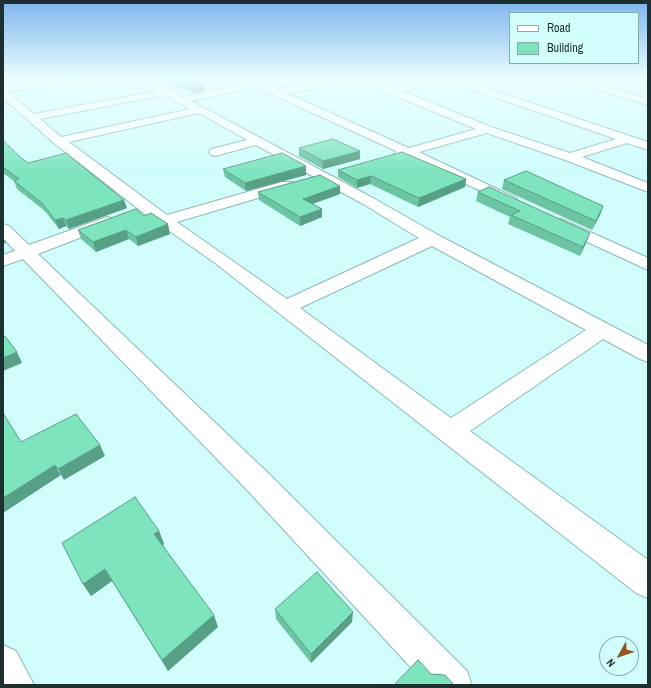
<!DOCTYPE html>
<style>
body{margin:0}
#map{position:relative;width:651px;height:688px;overflow:hidden;background:#d1fdfd;font-family:"Archivo Narrow",sans-serif}
canvas{display:block}
.frame{position:absolute;inset:0;border:4px solid #1e2f2f;pointer-events:none}
.legend{position:absolute;left:509px;top:12px;width:130px;height:52px;box-sizing:border-box;background:#d1fdfd;border:1px solid #89abab;margin:0;padding:5px 7px;list-style:none;font-size:12px;color:#1e2f2f}
.legend li{display:flex;align-items:center;gap:8px;height:20px}
.legend b{width:20px;border:1px solid #89abab}
.north{position:absolute;left:599px;top:636px;width:40px;height:40px;box-sizing:border-box;background:#d1fdfd;border:1px solid #89abab;border-radius:50%;rotate:230deg;font-size:11px;font-weight:700;line-height:16px;text-align:center;color:#1e2f2f}
.north::after{content:'';display:block;margin:auto;width:14px;height:18px;background:#955221;clip-path:polygon(50% 0,100% 100%,50% 72%,0 100%)}
</style>
<div id="map">
<canvas width="651" height="688"></canvas>
<div class="frame"></div>
<ul class="legend">
<li><b style="height:5px;background:#fff"></b>Road</li>
<li><b style="height:11px;background:#7ee4be"></b>Building</li>
</ul>
<div class="north">N</div>
</div>
<script>
const context = document.querySelector('canvas').getContext('2d');
context.lineJoin = 'round';
const poly = rows => new Path2D(rows.map(r => 'M' + r).join(''));
function strokePath(path, color, width, dash) { context.strokeStyle = color; context.lineWidth = width; context.lineCap = dash ? 'butt' : 'round'; context.setLineDash(dash || []); context.stroke(path); }
function paint(path, color) { context.fillStyle = color; context.fill(path, 'evenodd'); }
const minor = poly([
 [92,78,122,78,118,81,7,91,34,114,157,91,137,78,147,78,183,97,248,83,240,78,251,78,277,89,312,82,350,78,367,78,392,88,451,78,471,78,465,81,648,142,648,150,627,143,582,157,648,183,648,192,565,160,487,133,419,152,516,198,518,201,516,204,511,205,406,156,396,157,394,154,396,151,256,87,191,101,373,198,438,235,648,345,648,362,640,359,603,339,470,431,648,560,648,598,636,593,215,263,141,211,55,144,3,98,3,86,92,78],
 [361,82,476,129,409,148,286,93,361,82],
 [453,83,616,139,570,153,491,127,402,91,453,83],
 [165,95,190,109,61,137,40,119,165,95],
 [199,113,247,140,211,149,209,152,211,155,215,156,256,145,363,204,419,238,287,299,177,222,292,188,294,185,292,182,282,182,167,215,69,142,199,113],
 [432,246,586,330,451,418,300,308,432,246],
 [564,78,577,78,648,99,648,105,565,80,564,78],
 [107,217,113,219,115,222,113,225,38,254,268,473,467,671,472,685,427,685,248,491,23,259,3,266,3,255,15,251,3,238,3,224,9,226,29,245,107,217],
 [561,219,648,258,648,270,555,227,553,224,555,221,561,219],
 [3,645,16,651,34,685,3,685,3,645]
]);
strokePath(minor, '#8eb8b8', 2);
paint(minor, '#fff');
paint(poly([
 [158,78,194,78,204,91,193,93],
 [3,140,20,157,28,163,127,208,69,229,66,226,59,229,45,211,17,189,14,181,3,173],
 [299,148,360,151,360,159,323,169,299,156],
 [306,166,306,175,246,191,225,177,223,169],
 [338,170,466,179,465,187,418,207,370,184,357,188,338,177],
 [504,180,603,206,600,215,592,230,502,189],
 [340,186,340,194,312,204,322,217,300,226,259,200,258,192],
 [489,187,586,243,580,256,508,224,510,217,476,201,478,192],
 [144,216,170,234,138,246,129,239,96,252,81,239,78,230],
 [159,531,164,544,163,545,218,627,168,671,112,581,91,596,83,584],
 [275,609,352,622,311,663,276,619]
]), '#6cc4a3');
paint(poly([
 [204,86,204,91,193,93,192,89],
 [360,151,360,159,323,169,323,161],
 [306,166,306,175,246,191,245,183],
 [371,176,370,184,357,188,357,180],
 [466,179,465,187,418,207,419,198],
 [340,186,340,194,304,207,303,199],
 [124,200,127,208,69,229,66,220],
 [603,206,600,215,592,230,596,221],
 [322,209,322,217,300,226,300,217],
 [63,218,66,226,59,229,55,220],
 [168,224,170,234,138,246,136,237],
 [126,230,129,239,96,252,93,242],
 [590,233,586,243,580,256,583,247],
 [3,237,6,243,3,244],
 [17,352,22,363,3,371,3,358],
 [100,445,105,456,64,480,58,469],
 [55,465,61,475,3,513,3,498],
 [159,531,164,544,160,547,154,534],
 [105,569,112,581,91,596,83,584],
 [353,612,352,622,311,663,311,654],
 [214,615,218,627,168,671,162,660]
]), '#58a085');
const building = poly([
 [166,78,194,78,204,86,192,89,166,78],
 [333,139,360,151,323,161,299,148,333,139],
 [3,140,20,157,28,163,66,153,124,200,66,220,63,218,55,220,42,203,14,181,19,179,3,167,3,140],
 [402,152,466,179,419,198,371,176,357,180,338,170,402,152],
 [282,153,306,166,245,183,223,169,282,153],
 [526,171,603,206,596,221,504,180,526,171],
 [320,175,340,186,303,199,322,209,300,217,258,192,320,175],
 [489,187,590,233,583,247,511,215,520,211,478,192,489,187],
 [136,209,144,216,151,213,168,224,136,237,126,230,93,242,78,230,136,209],
 [3,336,5,336,17,352,3,358,3,336],
 [3,413,21,442,76,414,100,445,58,469,55,465,3,498,3,413],
 [135,497,159,531,154,534,214,615,162,660,105,569,83,584,62,543,135,497],
 [317,572,353,612,311,654,275,609,317,572],
 [418,660,431,674,445,675,454,685,394,685,418,660]
]);
paint(building, '#7ee4be');
strokePath(building, '#58a085', 1);
const sky = context.createLinearGradient(0, 0, 0, 174);
sky.addColorStop(0, '#7db4ed');
sky.addColorStop(0.45, '#eafefe');
sky.addColorStop(1, '#eafefe00');
context.fillStyle = sky;
context.fillRect(0, 0, 651, 174);
</script>
